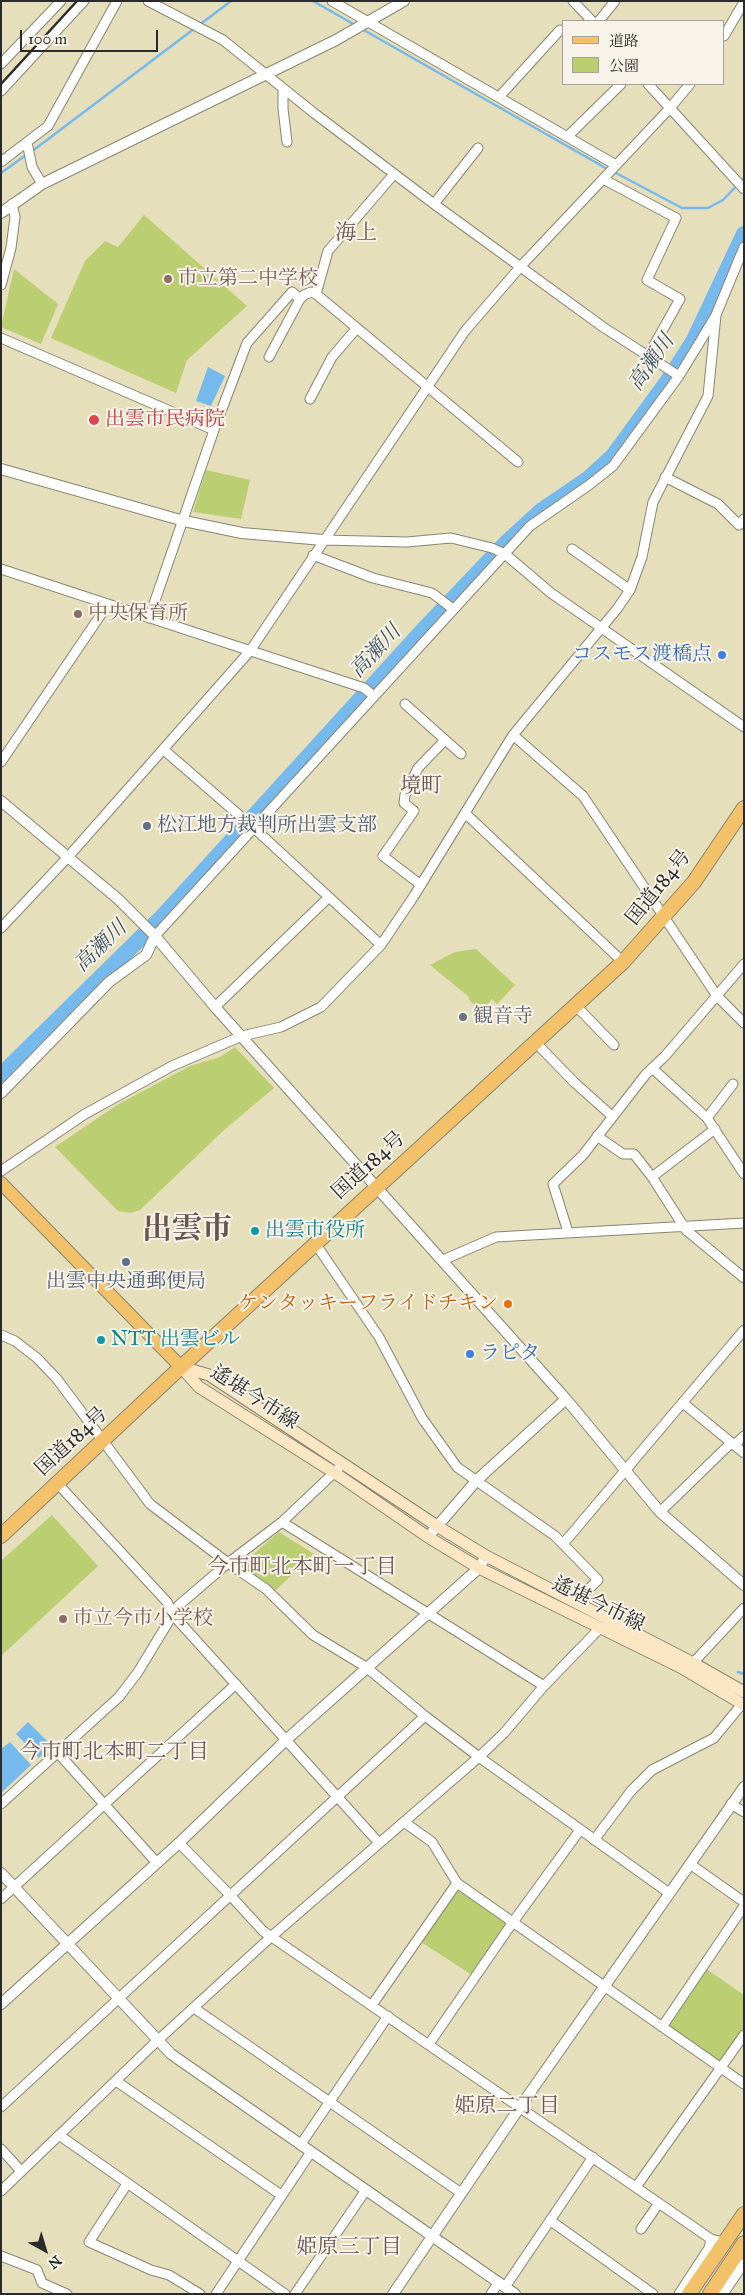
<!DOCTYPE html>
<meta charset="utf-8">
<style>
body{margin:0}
#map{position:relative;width:745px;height:2295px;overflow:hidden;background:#e5dfbb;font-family:"IM FELL Great Primer","Noto Serif JP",serif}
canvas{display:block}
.frame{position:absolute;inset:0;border:2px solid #2b2b2b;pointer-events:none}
.legend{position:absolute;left:562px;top:20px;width:162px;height:65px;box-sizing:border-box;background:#f7f3e8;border:1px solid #a5a39c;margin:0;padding:6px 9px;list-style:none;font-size:15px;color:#2b2b2b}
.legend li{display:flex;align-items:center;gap:10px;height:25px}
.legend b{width:25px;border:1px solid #a5a39c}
.north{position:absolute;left:20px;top:2225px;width:50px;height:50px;-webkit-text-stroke:4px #f7f3e8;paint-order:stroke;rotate:141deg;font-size:14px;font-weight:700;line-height:20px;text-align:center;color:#2b2b2b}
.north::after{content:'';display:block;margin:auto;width:18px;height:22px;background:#2b2b2b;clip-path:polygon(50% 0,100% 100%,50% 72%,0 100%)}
.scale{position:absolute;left:20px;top:30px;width:138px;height:22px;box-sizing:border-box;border:2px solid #2b2b2b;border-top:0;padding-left:6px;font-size:15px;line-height:18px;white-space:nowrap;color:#2b2b2b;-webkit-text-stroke:4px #f7f3e8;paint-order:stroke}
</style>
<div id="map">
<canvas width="745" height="2295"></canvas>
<div class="frame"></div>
<ul class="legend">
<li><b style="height:6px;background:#f4c16b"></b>道路</li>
<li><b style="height:14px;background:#bbce71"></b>公園</li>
</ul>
<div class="north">N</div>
<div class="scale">100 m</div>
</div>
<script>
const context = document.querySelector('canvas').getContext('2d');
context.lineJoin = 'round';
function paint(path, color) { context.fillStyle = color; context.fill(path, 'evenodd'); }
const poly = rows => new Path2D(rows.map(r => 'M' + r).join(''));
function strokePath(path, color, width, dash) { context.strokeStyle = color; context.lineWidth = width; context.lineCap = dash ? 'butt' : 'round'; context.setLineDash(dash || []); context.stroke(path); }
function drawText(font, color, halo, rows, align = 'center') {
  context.font = font + ' "IM FELL Great Primer","Noto Serif JP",serif'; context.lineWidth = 4; context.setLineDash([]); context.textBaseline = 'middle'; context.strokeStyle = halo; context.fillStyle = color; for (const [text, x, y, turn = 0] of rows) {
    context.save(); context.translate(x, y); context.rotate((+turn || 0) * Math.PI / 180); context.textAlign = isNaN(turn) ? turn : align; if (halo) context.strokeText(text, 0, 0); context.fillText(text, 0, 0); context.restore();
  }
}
paint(poly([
 [144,215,247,306,187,360,176,393,51,338,85,261,105,241,118,247],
 [14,269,58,304,41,344,1,327],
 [206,470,250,480,241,519,193,512],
 [476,949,515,985,497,1004,492,999,482,1011,470,1001,468,996,430,965,455,952],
 [235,1047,274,1088,224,1130,140,1210,130,1213,118,1211,55,1147,117,1105,190,1066,220,1057],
 [52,1515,98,1566,1,1656,1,1561],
 [279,1532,314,1554,276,1590,241,1565],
 [460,1890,507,1922,507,1925,472,1975,421,1942,456,1891],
 [705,1968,744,1995,744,2029,720,2062,666,2026]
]), '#bbce71');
paint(poly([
 [208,367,225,376,211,406,196,401],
 [28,1722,52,1746,39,1758,16,1734],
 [10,1742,31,1765,1,1793,1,1749]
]), '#76b9ec');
strokePath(poly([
 [313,1,355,25],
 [362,29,609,170],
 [31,152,231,1],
 [614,172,682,208,708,208,723,200,744,178],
 [1,173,26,155],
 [738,1672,744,1674],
 [550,1674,576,1646]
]), '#76b9ec', 2.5);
strokePath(poly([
 [1,1075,163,916,426,627,506,543,542,510,589,478,613,456,667,382,694,340,744,234]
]), '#76b9ec', 16);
const minor = poly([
 [148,1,223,40,314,113,434,204,603,327,679,376],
 [332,1,616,165],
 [573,1,592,21],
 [599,21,615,1],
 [724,36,744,2],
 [1,64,61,1],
 [648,84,744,189],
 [283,89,283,109,287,142],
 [1,91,84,1],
 [499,97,560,30],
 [567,137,621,84],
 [1,162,27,142],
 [603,179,676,218,647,280,680,299,648,356],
 [42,184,32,167,27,142,48,126,117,1],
 [434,204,478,148],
 [1,285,11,248,15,217,12,204],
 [316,294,328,251,394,174],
 [1,338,214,430],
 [269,357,300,299],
 [310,399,332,357,357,328],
 [665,477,718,504,739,525,744,519],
 [323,540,407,542,451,538,492,548,505,554,551,593,744,727],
 [572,549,630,590],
 [313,555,373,578,432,593,453,609],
 [1,569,364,688,374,696],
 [149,618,214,430,247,343,292,292,300,299,304,295,311,292,316,294,518,462],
 [405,704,461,754],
 [513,735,583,796,717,996,744,1023],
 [164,750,255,829,381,945],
 [1,762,108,604],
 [466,814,623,962],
 [421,885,383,856,414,811,404,803,405,795,418,768,445,740],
 [1,928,68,857,250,651,465,331,521,266,670,108,690,84],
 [155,936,530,526,589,485,613,466,679,376,698,345,716,315,744,247],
 [576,1006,614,1045],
 [215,1007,328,898],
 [536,1043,575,1083,612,1116],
 [652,1068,707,1118,744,1174],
 [707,1118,733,1084],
 [597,1136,623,1154,634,1154,652,1177,686,1230,744,1278],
 [1,1171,85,1114,172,1066,242,1036,281,1027,321,1007,381,945,414,896,513,735,617,609,630,590,642,557,653,502,708,396,716,315],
 [652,1177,715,1129],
 [568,1232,553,1184,583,1155,646,1074,665,1056,744,964],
 [315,1243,379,1337,422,1418,457,1467,555,1536,598,1580,575,1602],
 [443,1260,496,1237,744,1223],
 [1,1335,15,1341,37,1358,57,1379,150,1504,228,1563,266,1589,313,1635,366,1667,425,1716,479,1757,669,1893],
 [683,1403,744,1453],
 [734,1445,744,1436],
 [58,1484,167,1602,174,1616,379,1843],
 [660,1512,731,1443],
 [282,1522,544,1686],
 [563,1544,744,1330],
 [693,1663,744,1608],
 [58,1753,157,1863],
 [1,1804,119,1697,138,1672,178,1606,228,1563,282,1522,338,1469],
 [731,1804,744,1812],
 [404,1822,432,1842,457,1883,744,2084],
 [594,1840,631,1791,652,1770,714,1738,742,1704],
 [179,1843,230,1895,263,1931,711,2239,719,2241],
 [690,1864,744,1902],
 [1,1899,236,1684],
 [372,2005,457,1883],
 [194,2008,461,2193],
 [662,2027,744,1906],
 [429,2044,513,1922,580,1830],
 [116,2081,281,2195],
 [1,2107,425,1716],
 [59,2135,285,2294],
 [301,2144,388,2016],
 [1,2149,21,2171],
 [127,2184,89,2242,151,2270,169,2275,200,2294],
 [636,2187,744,2035],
 [1,2191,157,2041,272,1936,479,1757,504,1733,544,1686,601,1627],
 [551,2221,653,2294],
 [641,2229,659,2203],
 [1,2256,37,2270,42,2283,67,2294],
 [505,2287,593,2157],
 [216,2294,311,2152],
 [295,2294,366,2190],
 [491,2294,499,2282],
 [679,2294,709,2248,711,2239],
 [723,2294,744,2263]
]);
const tertiary = poly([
 [1,213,42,184,336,40,404,1],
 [1,469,184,521,242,533,323,540],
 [1,801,118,899,155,936,215,1007,566,1399,660,1512,744,1585],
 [1,1093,109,982,146,955,155,936],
 [428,1537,477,1480,566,1399],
 [1,1873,171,2054,515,2294],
 [1,2004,179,1843,286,1740,479,1568,486,1556],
 [393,2294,520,2107,744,1787]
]);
const secondary = poly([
 [181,1367,199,1387,335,1473,428,1537,479,1568,682,1668,744,1705],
 [182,1367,209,1375,437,1526,486,1556,693,1663,744,1692]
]);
const primary = poly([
 [1,1183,181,1367]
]);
const trunk = poly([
 [1,1536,181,1367,623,962,694,882,744,808],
 [689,2294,744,2214],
 [710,2294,744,2243]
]);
strokePath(minor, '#888573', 11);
strokePath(tertiary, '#888573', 12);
strokePath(secondary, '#888573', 13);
strokePath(primary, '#888573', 14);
strokePath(trunk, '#888573', 16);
strokePath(minor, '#fff', 9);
strokePath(tertiary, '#fff', 10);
strokePath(secondary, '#fbe6c4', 11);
strokePath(primary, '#f4c16b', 12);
strokePath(trunk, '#f4c16b', 14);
strokePath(poly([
 [1,84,77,1]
]), '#2b2b2b', 2.5);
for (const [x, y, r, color] of [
 [168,279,5,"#8d6e63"],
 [94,420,6,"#e0444e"],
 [78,614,5,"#8d6e63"],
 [722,655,5,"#3f7fe0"],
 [147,826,5,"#5c6f8a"],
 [463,1017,5,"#6b7280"],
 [255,1231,5,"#0f9aa8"],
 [126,1262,5,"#5c6f8a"],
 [508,1304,5,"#e8710a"],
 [101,1340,5,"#0f9aa8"],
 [470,1354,5,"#3f7fe0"],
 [63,1619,5,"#8d6e63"]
]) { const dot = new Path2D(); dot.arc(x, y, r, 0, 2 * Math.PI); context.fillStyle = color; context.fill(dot); strokePath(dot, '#f7f3e8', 2); }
drawText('20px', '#785e54', '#f7f3e8', [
 ["市立第二中学校",178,279],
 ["中央保育所",88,614],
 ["市立今市小学校",73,1619]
], 'left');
drawText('20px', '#be3a42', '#f7f3e8', [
 ["出雲市民病院",105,420]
], 'left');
drawText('20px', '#366cbe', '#f7f3e8', [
 ["コスモス渡橋点",712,655],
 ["ラピタ",480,1354,"left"]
], 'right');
drawText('20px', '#4e5e75', '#f7f3e8', [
 ["松江地方裁判所出雲支部",157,826],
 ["出雲中央通郵便局",126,1282,"center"]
], 'left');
drawText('20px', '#2b2b2b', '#f7f3e8', [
 ["国道184号",659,888,-51],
 ["国道184号",369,1166,-42],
 ["遙堪今市線",254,1398,33],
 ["国道184号",72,1442,-43],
 ["遙堪今市線",598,1605,26]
]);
drawText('20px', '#5b616d', '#f7f3e8', [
 ["観音寺",473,1017]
], 'left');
drawText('20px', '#0d838f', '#f7f3e8', [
 ["出雲市役所",265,1231],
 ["NTT 出雲ビル",111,1340]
], 'left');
drawText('20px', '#c56008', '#f7f3e8', [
 ["ケンタッキーフライドチキン",498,1304]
], 'right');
drawText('21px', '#695552', '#f7f3e8', [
 ["海上",356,234],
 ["境町",421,787],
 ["今市町北本町一丁目",302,1568],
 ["今市町北本町二丁目",114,1753],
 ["姫原二丁目",507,2107],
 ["姫原三丁目",349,2248]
]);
drawText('italic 21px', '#425665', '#f7f3e8', [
 ["高瀬川",652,363,-55],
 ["高瀬川",376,652,-47],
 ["高瀬川",101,947,-44]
]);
drawText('bold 30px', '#695552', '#f7f3e8', [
 ["出雲市",187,1231]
]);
</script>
